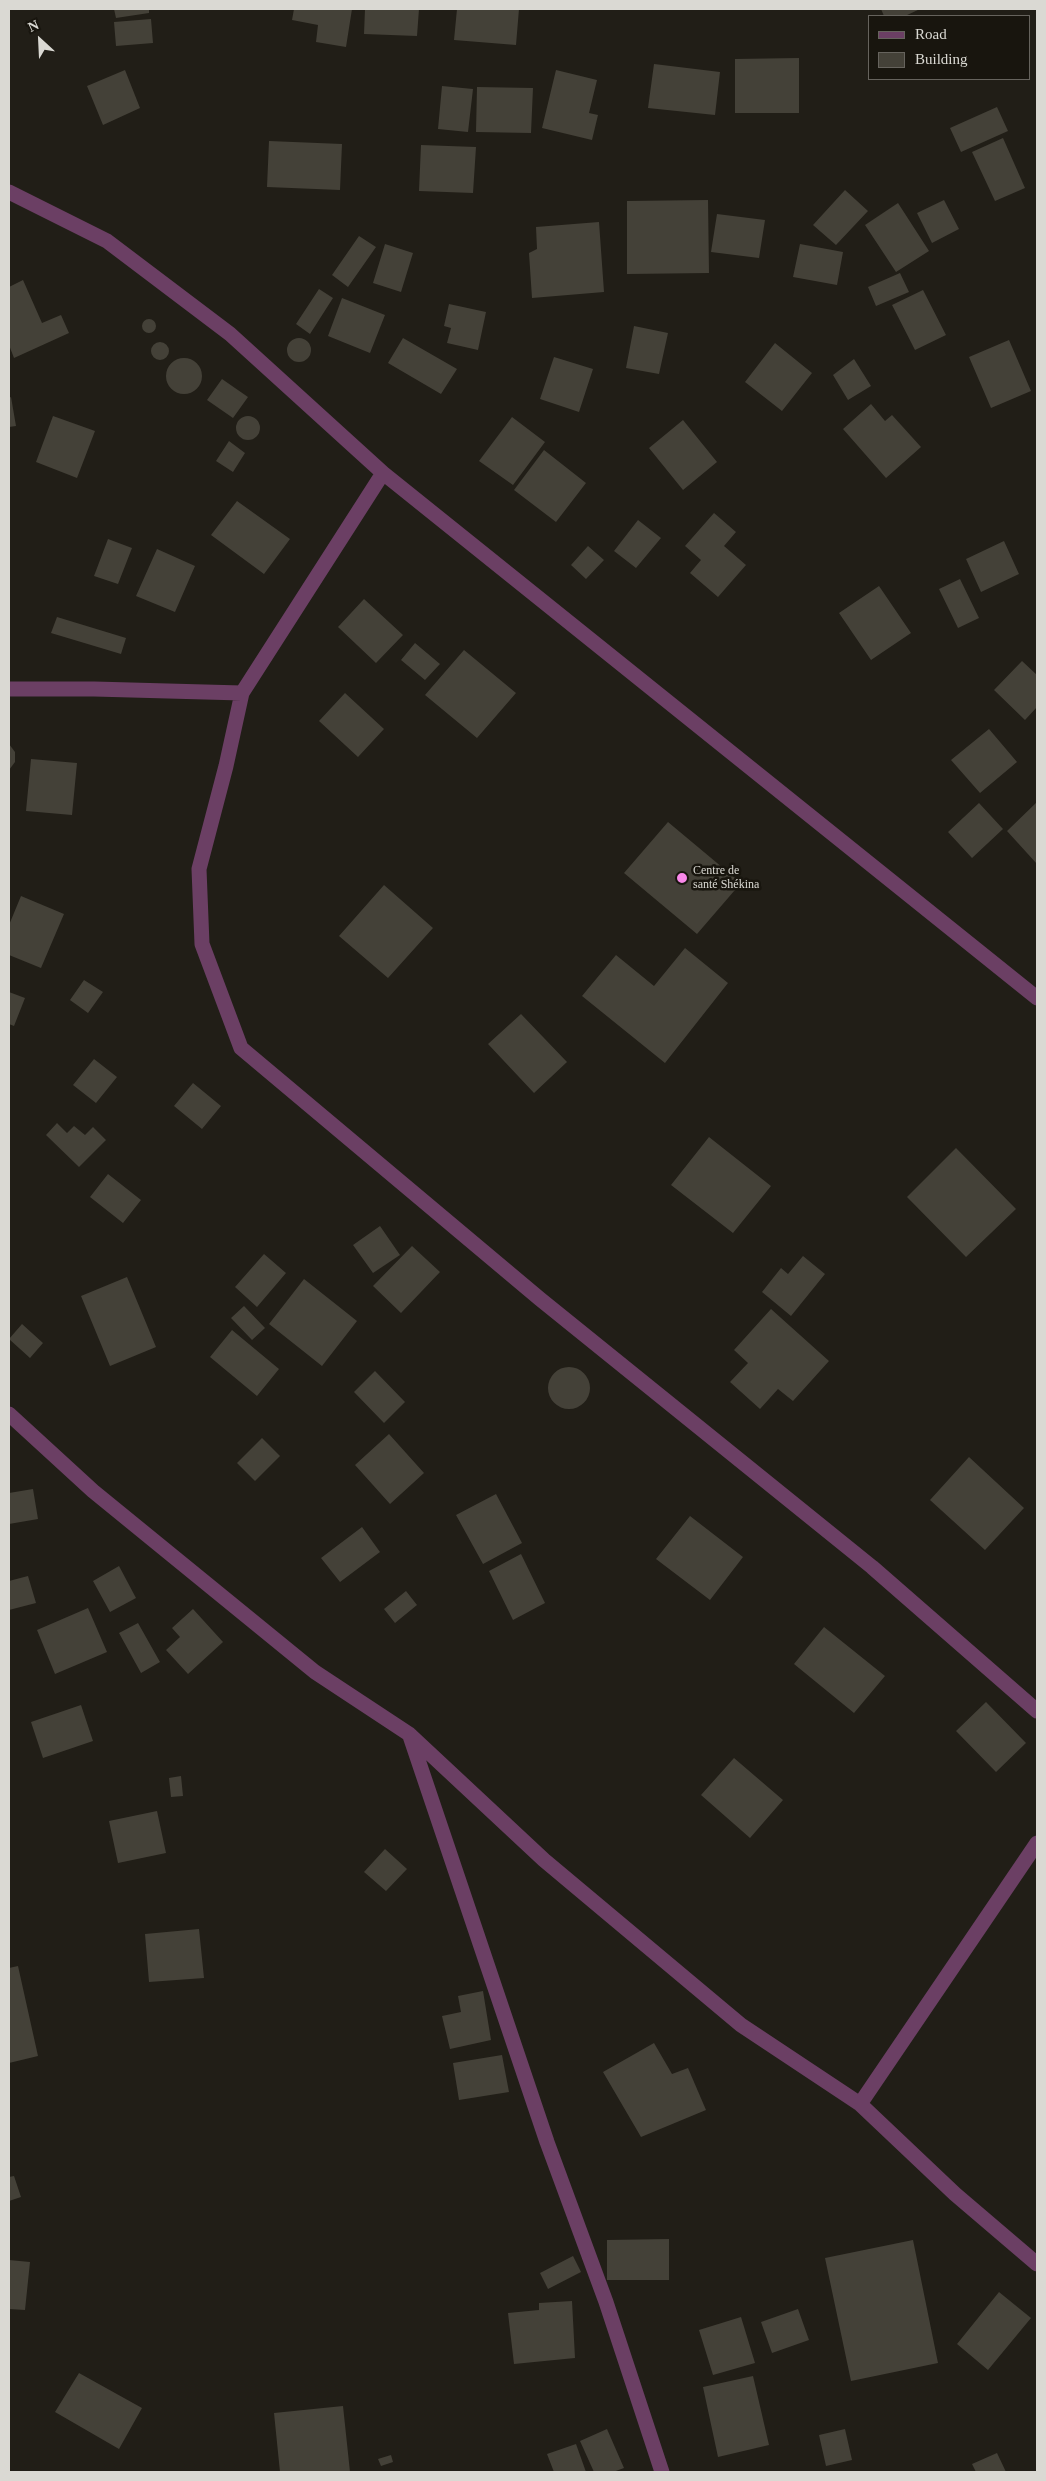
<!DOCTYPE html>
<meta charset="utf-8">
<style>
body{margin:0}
#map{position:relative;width:1046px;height:2481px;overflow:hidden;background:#211e17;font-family:Georgia,serif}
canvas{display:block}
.frame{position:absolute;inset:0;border:10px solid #dad9d3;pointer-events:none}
.legend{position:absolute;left:868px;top:15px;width:162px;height:65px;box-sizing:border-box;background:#18150e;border:1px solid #66635d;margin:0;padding:6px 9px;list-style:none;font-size:15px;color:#dad9d3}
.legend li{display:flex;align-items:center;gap:10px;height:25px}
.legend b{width:25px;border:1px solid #66635d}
.north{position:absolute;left:15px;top:15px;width:50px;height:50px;-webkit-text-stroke:4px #18150e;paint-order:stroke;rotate:335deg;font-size:14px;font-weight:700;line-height:20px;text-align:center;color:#dad9d3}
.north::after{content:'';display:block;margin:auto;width:18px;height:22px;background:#dad9d3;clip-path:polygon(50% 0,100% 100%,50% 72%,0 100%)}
</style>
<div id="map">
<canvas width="1046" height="2481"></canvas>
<div class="frame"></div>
<ul class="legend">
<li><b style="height:6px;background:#6b3f64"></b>Road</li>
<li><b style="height:14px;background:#444138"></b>Building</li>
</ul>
<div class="north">N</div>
</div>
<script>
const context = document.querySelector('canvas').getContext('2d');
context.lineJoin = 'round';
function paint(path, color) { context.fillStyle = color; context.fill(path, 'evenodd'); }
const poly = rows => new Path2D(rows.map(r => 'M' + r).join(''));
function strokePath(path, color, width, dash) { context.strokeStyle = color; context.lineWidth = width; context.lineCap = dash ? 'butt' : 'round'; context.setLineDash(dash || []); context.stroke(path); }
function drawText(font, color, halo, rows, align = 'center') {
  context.font = font + ' Georgia,serif'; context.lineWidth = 5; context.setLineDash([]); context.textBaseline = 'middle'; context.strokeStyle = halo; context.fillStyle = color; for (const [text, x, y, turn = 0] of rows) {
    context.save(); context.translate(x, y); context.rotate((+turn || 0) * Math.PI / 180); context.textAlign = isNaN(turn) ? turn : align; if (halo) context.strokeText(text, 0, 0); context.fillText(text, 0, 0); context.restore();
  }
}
paint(poly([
 [114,9,149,9,149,13,116,18],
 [294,9,352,9,346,47,316,42,318,25,292,20],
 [365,9,419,9,417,36,364,34],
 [457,9,519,9,516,45,454,40],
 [881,9,920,9,905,16,884,16],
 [151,19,153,43,116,46,114,22],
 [799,58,799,113,735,113,735,59],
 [654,64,720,72,715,115,648,108],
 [125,70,140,108,103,125,87,86],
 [556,70,597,80,589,113,598,115,592,140,542,128],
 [442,86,473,89,468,132,438,129],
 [477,87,533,88,531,133,476,132],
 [997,107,1008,131,961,152,950,128],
 [1003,138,1025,188,995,201,972,152],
 [269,141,342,144,340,190,267,187],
 [421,145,476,147,473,193,419,191],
 [845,190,868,211,836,245,813,225],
 [708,200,709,273,627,274,627,201],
 [944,200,959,229,932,243,917,213],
 [898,203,929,251,896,272,865,225],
 [717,214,765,220,759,258,711,252],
 [599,222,604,292,532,298,529,253,537,249,536,227],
 [359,236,376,247,348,287,332,275],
 [385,244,413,253,401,292,373,283],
 [800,244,843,252,837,285,793,277],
 [900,273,909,292,876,306,868,287],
 [23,280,42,323,61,315,69,333,14,358,9,345,9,287],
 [319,289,333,298,310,334,296,324],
 [923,290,946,335,915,350,892,305],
 [342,298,385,315,370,353,328,336],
 [449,304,486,312,478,350,447,343,451,328,444,326],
 '142 326a7 7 0 1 1 14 0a7 7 0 1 1-14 0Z',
 [634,326,668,333,659,374,626,368],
 '287 350a12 12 0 1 1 24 0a12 12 0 1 1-24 0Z',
 [403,338,457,369,441,394,388,363],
 [1009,340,1031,391,991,408,969,357],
 '151 351a9 9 0 1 1 18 0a9 9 0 1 1-18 0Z',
 [775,343,812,373,782,411,745,382],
 [554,357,593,369,579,412,540,399],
 '166 376a18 18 0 1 1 36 0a18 18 0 1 1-36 0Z',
 [854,359,871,386,848,400,833,375],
 [222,379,248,397,233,418,207,400],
 [11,397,16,426,9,427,9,398],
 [871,404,885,421,892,415,921,447,886,478,843,429],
 [53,416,95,431,77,478,36,462],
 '236 428a12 12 0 1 1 24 0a12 12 0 1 1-24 0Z',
 [512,417,545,442,513,485,479,461],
 [683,420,717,462,683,490,649,448],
 [229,441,245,453,233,472,216,461],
 [544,450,586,483,556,522,514,490],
 [237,501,290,539,264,574,211,535],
 [714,513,736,532,724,546,746,565,718,597,690,573,701,560,685,546],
 [638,520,661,538,636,568,614,551],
 [108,539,132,548,118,584,94,576],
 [1004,541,1019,574,981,592,966,559],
 [588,546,604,560,586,579,571,565],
 [157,549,195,566,175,612,136,596],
 [960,579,979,618,958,628,939,589],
 [879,586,911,633,871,660,839,613],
 [364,599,403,635,376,663,338,627],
 [57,617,126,638,121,654,51,633],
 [415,643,440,664,425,680,401,660],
 [464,650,516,693,477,738,425,695],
 [1022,661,1037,675,1037,707,1025,720,994,690],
 [345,693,384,729,358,757,319,721],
 [989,729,1017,762,980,793,951,760],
 [9,744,15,752,15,762,9,770],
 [31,759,77,763,72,815,26,811],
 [1037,802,1037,864,1007,831],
 [979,803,1003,829,972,858,948,832],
 [668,822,741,883,697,934,624,873],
 [384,885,433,928,388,978,339,936],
 [21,896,64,914,41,968,9,955,9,925],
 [685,948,728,983,665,1063,582,996,616,955,654,986],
 [84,980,103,992,88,1013,70,1000],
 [9,992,25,998,14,1026,9,1024],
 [521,1014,567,1062,534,1093,488,1044],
 [94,1059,117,1077,96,1103,73,1085],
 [193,1083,221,1106,202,1129,174,1106],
 [57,1123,67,1133,74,1126,85,1135,93,1127,106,1140,79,1167,46,1135],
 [709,1137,771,1186,733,1233,671,1185],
 [956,1148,1016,1209,966,1257,907,1197],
 [108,1174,141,1200,123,1223,90,1197],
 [380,1226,400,1255,373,1273,353,1245],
 [412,1246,440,1272,401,1313,373,1286],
 [264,1254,286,1273,257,1307,235,1287],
 [803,1256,825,1274,791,1316,762,1292,781,1268,788,1274],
 [127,1277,156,1347,110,1366,81,1296],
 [304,1279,357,1321,322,1366,269,1324],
 [244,1306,265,1328,252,1340,231,1318],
 [771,1309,829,1361,793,1401,778,1389,760,1409,730,1382,748,1363,734,1350],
 [22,1324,43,1343,30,1358,9,1339],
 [232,1330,279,1369,257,1396,210,1357],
 '548 1388a21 21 0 1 1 42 0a21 21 0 1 1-42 0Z',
 [375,1371,405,1402,384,1423,354,1392],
 [389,1434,424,1473,390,1504,355,1465],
 [262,1438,280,1456,255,1481,237,1463],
 [969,1457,1024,1508,985,1550,930,1500],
 [33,1489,38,1519,9,1524,9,1493],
 [496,1494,522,1543,483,1564,456,1515],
 [690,1516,743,1557,710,1600,656,1559],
 [362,1527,380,1552,340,1582,321,1558],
 [521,1554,545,1603,513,1620,489,1571],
 [119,1566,136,1598,110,1612,93,1581],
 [28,1576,36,1603,9,1610,9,1581],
 [406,1591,417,1605,395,1623,384,1609],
 [88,1608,107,1652,55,1674,37,1630],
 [193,1609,223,1642,188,1674,166,1650,180,1637,172,1628],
 [138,1623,160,1662,141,1673,119,1633],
 [824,1627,885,1676,854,1713,794,1664],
 [986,1702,1026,1743,996,1772,956,1731],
 [81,1705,93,1741,43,1758,31,1722],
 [734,1758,783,1800,750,1838,701,1795],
 [181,1776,183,1796,171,1797,169,1778],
 [157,1811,166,1853,118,1863,109,1821],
 [385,1849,407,1869,386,1891,364,1872],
 [199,1929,204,1978,149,1982,145,1934],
 [18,1966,38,2056,9,2063,9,1968],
 [483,1991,491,2040,450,2049,442,2016,461,2012,458,1996],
 [654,2043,672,2074,688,2068,706,2110,641,2137,603,2072],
 [502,2055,509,2092,459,2100,453,2063],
 [14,2176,21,2197,9,2201,9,2177],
 [669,2239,669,2280,607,2280,607,2240],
 [913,2240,938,2363,851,2381,825,2258],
 [573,2256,581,2272,548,2289,540,2273],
 [9,2260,30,2262,25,2310,9,2309],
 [999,2292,1031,2318,988,2370,957,2344],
 [572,2301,575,2358,514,2364,508,2313,539,2310,539,2303],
 [798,2309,809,2340,772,2353,761,2322],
 [741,2317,755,2363,713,2375,699,2330],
 [79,2373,142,2408,119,2449,55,2412],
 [753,2376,769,2445,718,2457,703,2387],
 [343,2406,350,2472,280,2472,274,2413],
 [607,2429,624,2468,613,2472,594,2472,580,2441],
 [845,2429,852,2460,826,2466,819,2435],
 [576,2444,586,2472,554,2472,547,2454],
 [997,2453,1006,2472,976,2472,972,2464],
 [391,2455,393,2462,381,2466,378,2459]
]), '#444138');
strokePath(poly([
 [9,192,107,241,230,334,383,473,1037,998],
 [383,473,242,693,226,766,199,869,202,944,241,1048,540,1299,872,1567,1037,1711],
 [9,689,94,689,242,693],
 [9,1414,93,1491,315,1672,409,1734,544,1860,741,2025,860,2104,955,2194,1037,2264],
 [410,1736,547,2142,606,2302,662,2472],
 [860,2104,1037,1843]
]), '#6b3f64', 15);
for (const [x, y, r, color] of [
 [682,878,6,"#f988e9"]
]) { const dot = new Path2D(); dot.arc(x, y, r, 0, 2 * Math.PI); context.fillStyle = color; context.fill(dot); strokePath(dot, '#18150e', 2); }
drawText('12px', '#dad9d3', '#18150e', [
 ["Centre de",693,871],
 ["santé Shékina",693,885]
], 'left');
</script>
